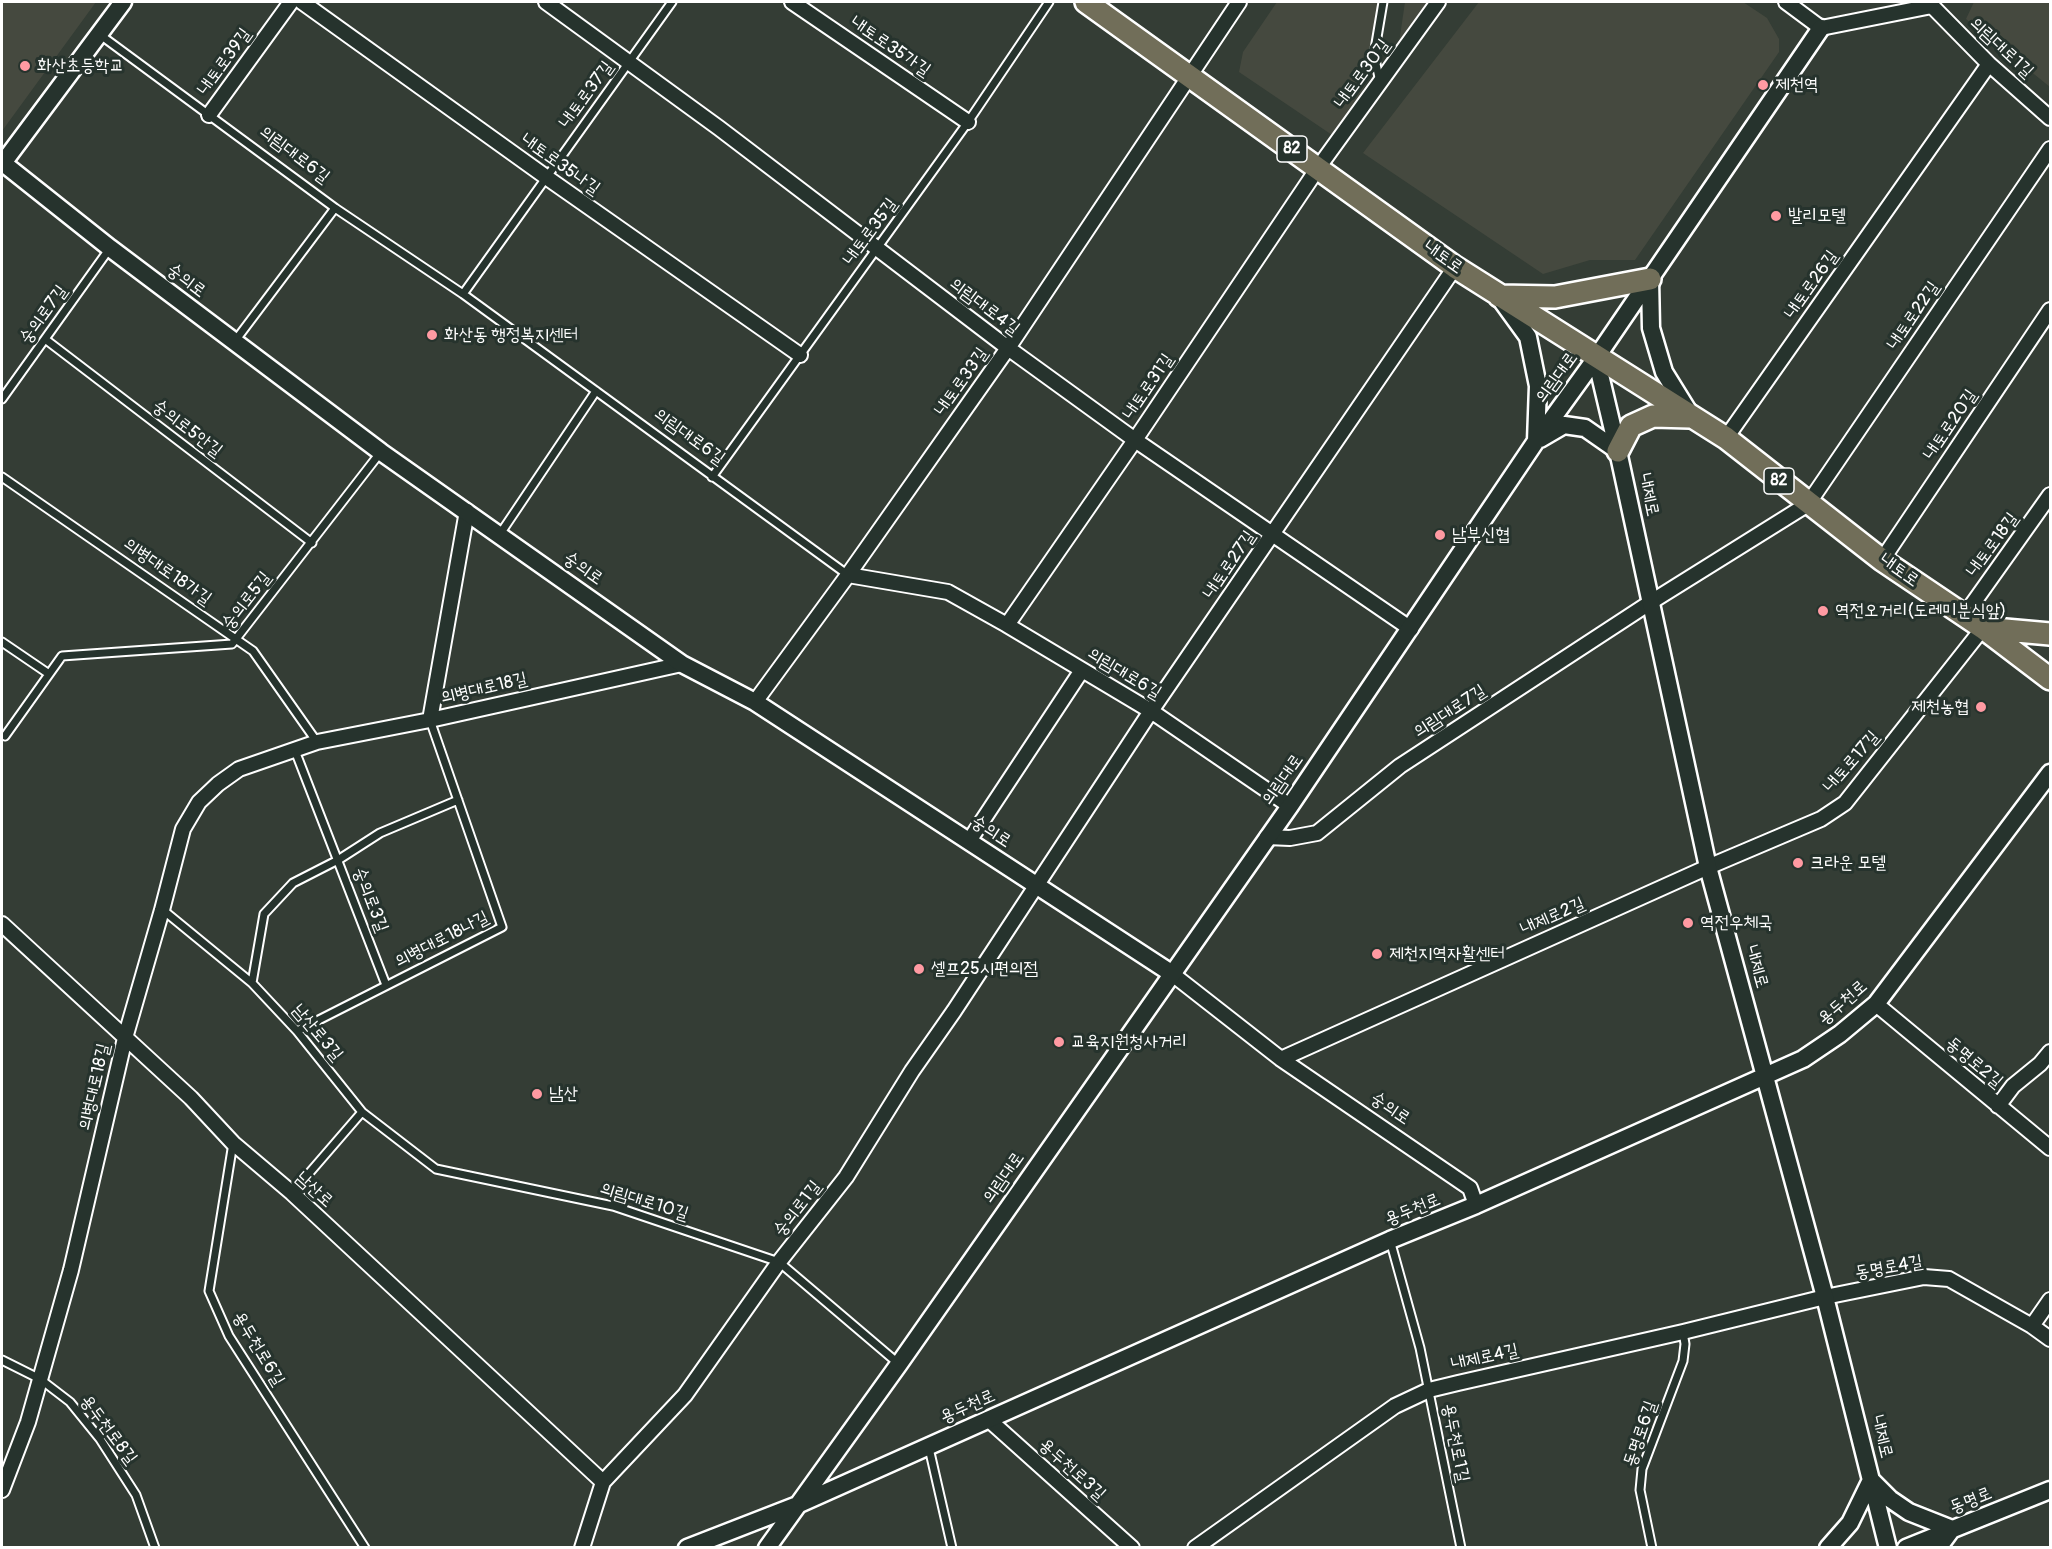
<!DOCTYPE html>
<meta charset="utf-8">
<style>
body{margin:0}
#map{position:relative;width:2052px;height:1549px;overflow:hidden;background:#343d35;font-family:Pangolin,sans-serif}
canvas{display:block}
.frame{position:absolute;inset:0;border:3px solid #fff;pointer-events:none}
</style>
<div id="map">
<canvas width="2052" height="1549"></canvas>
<div class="frame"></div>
</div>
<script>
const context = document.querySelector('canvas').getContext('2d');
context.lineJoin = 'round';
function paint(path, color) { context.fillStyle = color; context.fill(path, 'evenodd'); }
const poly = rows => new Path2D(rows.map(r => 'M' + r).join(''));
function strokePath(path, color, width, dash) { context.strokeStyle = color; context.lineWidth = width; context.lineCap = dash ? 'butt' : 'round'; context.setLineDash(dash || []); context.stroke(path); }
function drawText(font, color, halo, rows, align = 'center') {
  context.font = font + ' Pangolin,"Poor Story",sans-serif'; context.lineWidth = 6; context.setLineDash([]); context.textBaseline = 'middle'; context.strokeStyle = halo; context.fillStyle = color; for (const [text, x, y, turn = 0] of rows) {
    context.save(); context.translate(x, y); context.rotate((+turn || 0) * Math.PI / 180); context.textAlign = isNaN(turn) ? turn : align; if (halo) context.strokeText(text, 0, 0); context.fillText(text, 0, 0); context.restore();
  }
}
paint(poly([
 [2,2,96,2,2,131],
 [1277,2,1379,2,1368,80,1338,139,1239,72,1243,52],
 [1405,2,1431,2,1398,50],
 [1479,2,1743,2,1767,18,1779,39,1779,52,1635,260,1590,260,1543,274,1363,153],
 [1974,2,2050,2,2050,87,1966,19]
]), '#45493f');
const service = poly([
 [99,34,335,208,463,294,848,575],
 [1380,82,1374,55,1383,2],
 [463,294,672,2],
 [45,339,312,543],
 [235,341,335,208],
 [2,399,110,248],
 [2,477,253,651,317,742],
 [712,477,968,122,1049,2],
 [500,534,596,391],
 [2,642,49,674],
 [5,736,62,656,232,644,380,453],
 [294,748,386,985],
 [163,910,252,983,297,1031,362,1112,436,1169,613,1206,779,1262,899,1364],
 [252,983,264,914,293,883,338,860,380,833,458,800],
 [297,1031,502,927,430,720],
 [233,1143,209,1291,229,1336,365,1548],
 [292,1193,362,1112],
 [1390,1240,1420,1348,1461,1548],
 [2,1360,40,1379,70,1402,100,1439,136,1495,155,1548],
 [929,1448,952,1548],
 [1652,1548,1640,1490,1642,1469,1683,1361,1685,1344,1683,1332]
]);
const minor = poly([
 [302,2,546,177,800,355],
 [546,2,719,128,1008,348,1135,440,1411,629],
 [792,2,968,122],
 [1786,2,1821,28,1932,6,1989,64,2050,118],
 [209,115,291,2],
 [1726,438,1989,64],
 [1882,560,2050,310],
 [848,575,948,592,1007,625,1151,711,1290,806],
 [1964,616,2050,495],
 [1007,625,1135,440,1318,168,1438,2],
 [755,702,848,575,1008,348,1239,2],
 [430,720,467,511],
 [1267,837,1290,838,1317,833,1400,766,1651,602,1808,504,2050,149],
 [969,841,1082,670],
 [2,924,191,1098,233,1143,292,1193,603,1482],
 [1171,973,1281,1059,1470,1188,1476,1205],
 [1876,1004,2050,1148],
 [1281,1059,1708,867,1821,819,1845,803,1983,628],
 [1998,1106,2013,1086,2040,1064,2050,1052],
 [2032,1326,2050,1300],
 [988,1419,1132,1548],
 [2,1490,28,1422,71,1270,125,1038,162,910,183,829,199,802,218,784,239,769,317,742,430,720,682,664],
 [582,1548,603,1482,685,1395,779,1262,846,1177,912,1071,954,1011,1151,711,1455,267],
 [1195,1548,1395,1406,1429,1390,1458,1383,1683,1332,1825,1297,1924,1277,1949,1279,2032,1326,2050,1339]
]);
const tertiary = poly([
 [123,2,3,163,110,248,381,452,682,664,755,702,1171,973],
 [1650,279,1651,328,1664,372,1690,414],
 [1499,297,1528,337,1538,386,1536,441],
 [1596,358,1618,451,1708,867,1825,1297,1888,1548],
 [1540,439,1564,425,1585,428,1618,451],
 [687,1548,795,1506,1390,1240,1476,1205,1803,1059,1840,1034,1876,1004,2050,773],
 [767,1548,899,1364,1290,806,1536,441,1596,358,1821,28],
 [1828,1548,1850,1523,1871,1480,1890,1499,1909,1512,1952,1529,1938,1548],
 [1906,1548,2050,1490]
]);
const primary = poly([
 [1086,2,1455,267,1726,438,1882,560,1983,628,2050,679],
 [1499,296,1555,297,1650,279],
 [1618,451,1631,426,1653,416,1690,417],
 [1983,628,2050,634]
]);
strokePath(service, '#fff', 11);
strokePath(minor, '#fff', 18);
strokePath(tertiary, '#fff', 21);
strokePath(primary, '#fff', 26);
strokePath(service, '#26332d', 7);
strokePath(minor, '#26332d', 14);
strokePath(tertiary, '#26332d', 16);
strokePath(primary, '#716e59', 21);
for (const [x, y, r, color] of [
 [25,66,6,"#ff9aa2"],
 [1763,85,6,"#ff9aa2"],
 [1776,216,6,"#ff9aa2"],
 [432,335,6,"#ff9aa2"],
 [1440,535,6,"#ff9aa2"],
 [1823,611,6,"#ff9aa2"],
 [1981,707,6,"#ff9aa2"],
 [1798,863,6,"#ff9aa2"],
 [1688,923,6,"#ff9aa2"],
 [1377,954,6,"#ff9aa2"],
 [919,969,6,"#ff9aa2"],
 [1059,1042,6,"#ff9aa2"],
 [537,1094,6,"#ff9aa2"]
]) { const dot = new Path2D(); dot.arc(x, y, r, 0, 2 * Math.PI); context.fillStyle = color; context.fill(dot); strokePath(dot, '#26332d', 2); }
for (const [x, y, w] of [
 [1292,149,30],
 [1779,481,30]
]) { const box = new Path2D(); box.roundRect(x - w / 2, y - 13, w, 26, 4.5); context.fillStyle = '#26332d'; context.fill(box); strokePath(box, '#fff', 1.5); }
drawText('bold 16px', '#fff', null, [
 ["82",1292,149],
 ["82",1779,481]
]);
drawText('18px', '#fff', '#26332d', [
 ["내토로35가길",890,47,34],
 ["의림대로1길",2001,48,43],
 ["내토로39길",225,62,-54],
 ["내토로30길",1363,74,-54],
 ["내토로37길",587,95,-54],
 ["의림대로6길",294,155,37],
 ["내토로35나길",560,165,35],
 ["내토로35길",871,232,-54],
 ["내토로",1443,258,35],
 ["숭의로",186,281,37],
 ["내토로26길",1812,285,-55],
 ["의림대로4길",984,307,37],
 ["숭의로7길",44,315,-54],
 ["내토로22길",1914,316,-56],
 ["의림대로",1557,378,-54],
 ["내토로33길",962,382,-55],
 ["내토로31길",1149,387,-56],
 ["내토로20길",1951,425,-56],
 ["숭의로5안길",187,429,37],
 ["의림대로6길",689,437,36],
 ["내제로",1648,495,78],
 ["내토로18길",1993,545,-54],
 ["내토로27길",1230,565,-56],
 ["숭의로",583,569,35],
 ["내토로",1899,571,35],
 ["의병대로18가길",167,572,35],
 ["숭의로5길",247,601,-52],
 ["의림대로6길",1124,674,31],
 ["의병대로18길",484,689,-13],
 ["의림대로7길",1450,712,-33],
 ["내토로17길",1852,762,-49],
 ["의림대로",1283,780,-55],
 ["숭의로",991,832,33],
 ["숭의로3길",370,900,69],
 ["내제로2길",1553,917,-24],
 ["의병대로18나길",442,940,-27],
 ["내제로",1756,967,74],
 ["용두천로",1843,1003,-41],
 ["남산로3길",317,1033,50],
 ["동명로2길",1974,1063,40],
 ["의병대로18길",95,1087,-77],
 ["숭의로",1390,1109,34],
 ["의림대로",1004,1178,-55],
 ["남산로",314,1190,42],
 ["의림대로10길",644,1202,17],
 ["숭의로1길",798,1209,-52],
 ["용두천로",1413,1210,-22],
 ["동명로4길",1889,1268,-10],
 ["용두천로6길",258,1349,59],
 ["내제로4길",1485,1358,-13],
 ["용두천로",968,1407,-24],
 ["용두천로8길",108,1430,53],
 ["동명로6길",1641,1434,-71],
 ["내제로",1881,1437,76],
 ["용두천로1길",1455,1443,79],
 ["용두천로3길",1072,1470,42],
 ["동명로",1971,1501,-22]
]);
drawText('18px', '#fff', '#26332d', [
 ["화산초등학교",37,66],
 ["제천역",1775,85],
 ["발리모텔",1788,216],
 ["화산동 행정복지센터",444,335],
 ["남부신협",1452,535],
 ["역전오거리(도레미분식앞)",1835,611],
 ["제천농협",1969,707,"right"],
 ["크라운 모텔",1810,863],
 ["역전우체국",1700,923],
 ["제천지역자활센터",1389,954],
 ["셀프25시편의점",931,969],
 ["교육지원청사거리",1071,1042],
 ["남산",549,1094]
], 'left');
</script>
